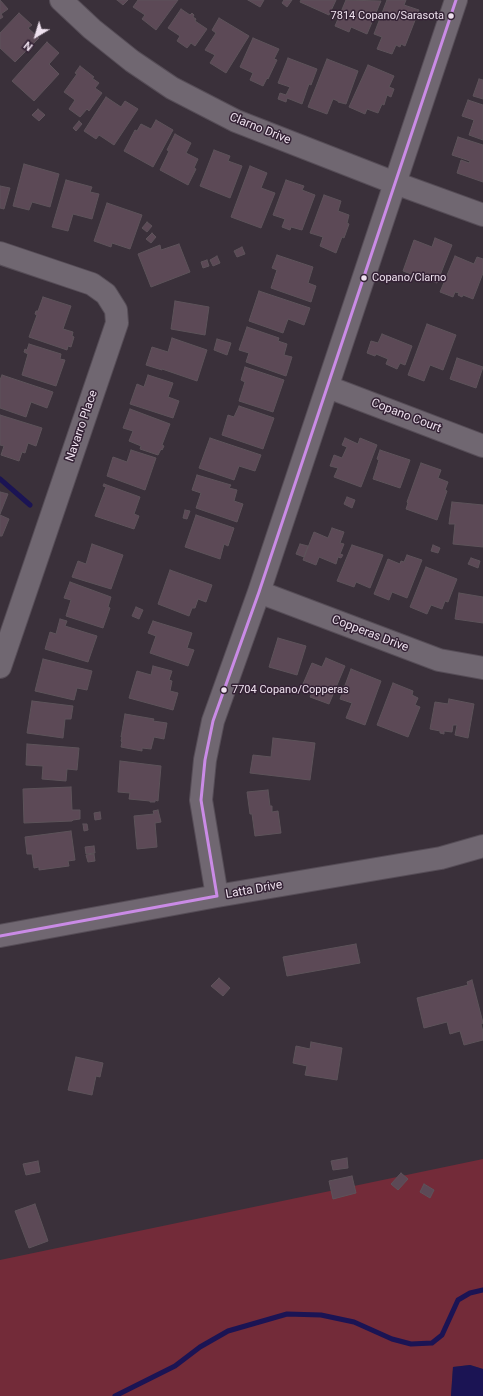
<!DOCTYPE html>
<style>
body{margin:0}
#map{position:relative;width:483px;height:1396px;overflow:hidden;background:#3a303a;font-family:Roboto,sans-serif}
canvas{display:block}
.north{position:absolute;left:16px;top:16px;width:40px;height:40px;-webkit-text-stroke:3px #342235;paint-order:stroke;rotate:218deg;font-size:11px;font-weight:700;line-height:16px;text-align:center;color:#eee1ee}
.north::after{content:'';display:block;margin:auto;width:14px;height:18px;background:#eee1ee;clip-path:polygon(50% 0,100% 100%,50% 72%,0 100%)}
</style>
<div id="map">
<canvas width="483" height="1396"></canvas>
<div class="north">N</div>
</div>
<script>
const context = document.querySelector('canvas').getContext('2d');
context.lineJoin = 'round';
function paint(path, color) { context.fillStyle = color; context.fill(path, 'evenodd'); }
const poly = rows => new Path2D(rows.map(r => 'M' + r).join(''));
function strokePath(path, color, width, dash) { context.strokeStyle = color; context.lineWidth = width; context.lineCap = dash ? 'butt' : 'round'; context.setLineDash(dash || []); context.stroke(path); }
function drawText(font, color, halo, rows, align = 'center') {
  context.font = font + ' Roboto,sans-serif'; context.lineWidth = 3; context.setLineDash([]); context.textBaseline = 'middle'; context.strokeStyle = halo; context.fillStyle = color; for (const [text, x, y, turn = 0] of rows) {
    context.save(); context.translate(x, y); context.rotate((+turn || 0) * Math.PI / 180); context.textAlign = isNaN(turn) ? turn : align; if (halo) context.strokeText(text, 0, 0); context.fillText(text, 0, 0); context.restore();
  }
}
paint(poly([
 [483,1159,483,1369,470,1365,453,1367,451,1396,0,1396,0,1260]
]), '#732b39');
paint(poly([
 [470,1365,483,1369,483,1396,451,1396,453,1367]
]), '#1b1454');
strokePath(poly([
 [0,479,30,505],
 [115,1396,175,1366,200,1347,228,1331,287,1314,321,1315,354,1322,392,1339,411,1344,432,1343,442,1335,458,1300,470,1293,483,1290]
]), '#1b1454', 5);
const building = poly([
 [0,0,8,9,1,14,3,17,0,19,0,0],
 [117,0,128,0,123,5,117,0],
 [138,0,178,0,156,30,142,19,145,15,133,7,138,0],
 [248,0,264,0,260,7,248,0],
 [284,0,292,0,287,7,282,3,284,0],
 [301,0,336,0,329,15,300,2,301,0],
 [346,0,381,1,367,34,351,27,349,32,335,26,346,0],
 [387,0,406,0,404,5,419,10,405,46,401,44,400,47,396,45,392,54,377,49,382,37,374,34,387,0],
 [181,9,190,15,192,13,194,15,193,17,196,19,195,21,207,29,195,46,191,43,187,48,177,41,180,36,168,28,181,9],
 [19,13,32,25,28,28,39,38,15,62,0,48,0,33,19,13],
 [219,18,249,36,226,73,210,63,215,55,205,50,216,33,212,30,219,18],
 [253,38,279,49,274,59,277,60,268,79,267,78,263,86,250,80,253,73,240,67,253,38],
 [47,42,59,53,49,64,59,74,34,101,12,81,47,42],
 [288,58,317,69,311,85,309,84,302,104,287,98,286,102,278,99,280,93,286,95,290,87,278,83,288,58],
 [327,59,358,71,346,104,338,102,338,101,333,99,327,114,308,107,327,59],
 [368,65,394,76,389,87,394,89,391,97,387,95,384,105,382,104,378,113,367,109,365,114,349,107,368,65],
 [80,66,94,77,92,78,99,83,95,88,102,93,89,111,87,109,80,117,69,109,75,100,64,92,77,74,75,73,80,66],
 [479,79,483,80,483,99,473,96,479,79],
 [106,97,121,107,125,101,138,109,114,145,99,135,96,139,84,131,106,97],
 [468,100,483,105,483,140,469,135,474,120,462,116,468,100],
 [38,109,45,115,39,121,32,115,38,109],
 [156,120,173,130,153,167,124,151,135,130,137,131,141,124,151,129,156,120],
 [79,121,82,124,76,131,73,128,79,121],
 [175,134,191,143,186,153,198,159,194,168,196,169,188,185,160,170,169,151,167,150,175,134],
 [458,137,483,145,483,182,457,173,461,160,469,163,470,161,452,155,458,137],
 [214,150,230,156,228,161,242,166,230,198,200,186,214,150],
 [24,164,59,174,50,207,32,202,29,210,13,206,24,164],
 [250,166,267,173,261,188,275,193,261,228,231,217,250,166],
 [66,180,92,187,90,192,99,194,92,219,73,214,68,231,52,227,66,180],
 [286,180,304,186,302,190,315,195,302,230,291,227,290,230,282,227,285,219,273,215,286,180],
 [0,186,10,188,4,209,0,208,0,186],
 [324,195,341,201,338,211,349,215,347,223,349,224,344,238,342,237,336,253,320,246,323,237,310,233,324,195],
 [107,203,142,215,130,249,112,243,111,247,94,241,107,203],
 [147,222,152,226,147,232,142,228,147,222],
 [152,233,156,237,151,243,146,239,152,233],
 [435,238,452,245,437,283,411,273,411,274,403,271,414,240,432,247,435,238],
 [179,244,190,272,151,287,138,254,160,245,161,250,179,244],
 [242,247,245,254,237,257,234,251,242,247],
 [277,255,313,267,308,283,316,286,311,302,271,288,277,270,272,268,277,255],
 [217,256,220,263,213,266,210,260,217,256],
 [455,256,474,264,477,257,483,259,483,273,473,299,463,295,462,297,458,295,459,293,455,292,453,297,440,292,455,256],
 [207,260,209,266,203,268,201,262,207,260],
 [259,291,310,308,304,325,288,319,283,333,249,321,259,291],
 [43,297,71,306,63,329,73,332,72,336,74,337,71,347,68,346,67,350,29,337,37,315,35,314,36,311,38,311,43,297],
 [175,301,209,307,205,335,171,329,175,301],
 [427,324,456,335,443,370,430,365,424,381,408,375,427,324],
 [247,327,279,338,278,341,287,344,284,355,292,357,286,376,246,362,249,353,239,350,247,327],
 [382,334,412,346,405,365,400,363,397,369,386,364,388,359,376,354,375,356,367,353,371,341,378,343,382,334],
 [172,338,207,350,197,381,162,369,162,370,146,365,152,347,168,352,172,338],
 [217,339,231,343,227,355,214,350,217,339],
 [29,344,61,354,60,359,65,360,56,386,22,375,28,354,24,352,25,349,27,350,29,344],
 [457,358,483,367,476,388,450,379,457,358],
 [245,367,284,380,273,412,239,401,245,382,241,380,245,367],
 [2,375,53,392,47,408,31,402,26,417,0,408,0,380,2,375],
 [148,375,173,383,168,397,179,401,173,418,130,404,137,384,144,387,148,375],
 [239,406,274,418,263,449,222,435,228,415,234,417,239,406],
 [130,409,170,424,162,445,164,446,162,450,161,449,158,455,140,449,141,446,129,441,133,431,123,428,130,409],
 [0,415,42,428,36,446,28,443,25,453,22,452,19,461,1,455,4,446,0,445,0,415],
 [210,438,261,455,255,471,239,466,234,480,199,468,210,438],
 [345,438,358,444,360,438,377,445,361,487,334,477,338,468,330,466,334,455,342,458,347,447,342,445,345,438],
 [131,450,156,458,145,490,107,476,113,457,127,462,131,450],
 [380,450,410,460,400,488,373,479,379,460,377,459,380,450],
 [421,463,441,470,438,478,448,482,445,490,447,491,437,520,406,509,408,503,407,502,421,463],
 [197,475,231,485,229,488,237,490,234,501,243,504,237,522,196,508,201,493,192,490,197,475],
 [104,484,140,497,134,514,139,516,134,529,95,516,106,487,103,486,104,484],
 [0,492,8,494,0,514,0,492],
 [347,497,355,500,352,508,344,504,347,497],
 [452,502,483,505,483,547,453,544,455,524,449,524,452,502],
 [185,510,190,511,187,519,183,518,185,510],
 [0,515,9,519,2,536,0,536,0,515],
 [196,515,234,528,228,546,224,544,220,559,185,547,196,515],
 [332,528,344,532,340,543,344,544,340,554,343,555,341,558,338,557,336,564,319,557,316,565,303,560,314,532,328,538,332,528],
 [92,544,123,555,111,589,72,577,78,561,86,564,92,544],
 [300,544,308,546,304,557,296,554,300,544],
 [352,545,383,555,370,588,356,582,354,587,337,581,352,545],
 [433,545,440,548,438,553,431,551,433,545],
 [407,555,422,560,407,598,392,592,389,600,374,594,388,559,400,564,401,561,404,562,407,555],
 [471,558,480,561,478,568,468,564,471,558],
 [426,567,457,579,448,602,445,601,442,609,431,605,427,614,410,607,426,567],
 [170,570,212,585,206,602,198,599,195,608,192,608,189,616,158,604,170,570],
 [70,582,111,597,108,607,110,608,103,628,66,616,71,600,64,598,70,582],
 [459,593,483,597,483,623,455,619,459,593],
 [136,607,143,610,139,619,132,616,136,607],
 [60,619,67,621,65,626,97,636,88,662,45,649,50,632,56,634,60,619],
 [153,621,192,633,187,648,194,650,188,666,150,653,156,636,148,633,153,621],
 [278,638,306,646,297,675,269,667,278,638],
 [326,658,345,666,329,704,310,697,314,689,303,684,312,663,322,667,326,658],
 [43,659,92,671,87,690,77,688,74,700,35,691,43,659],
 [153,666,172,671,169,680,172,681,170,691,178,693,173,710,129,698,137,671,151,675,153,666],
 [351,669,381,681,365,725,346,718,352,703,340,699,351,669],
 [393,683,413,691,412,695,418,698,415,705,420,707,408,737,377,725,393,683],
 [449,699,474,704,468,738,455,735,457,725,453,725,452,732,444,731,444,734,440,733,440,731,430,729,435,702,448,704,449,699],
 [32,701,73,706,71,719,65,719,63,738,27,733,32,701],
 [125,714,154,719,153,721,167,723,164,739,154,737,151,749,142,748,142,751,121,747,122,742,121,741,122,737,121,737,125,714],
 [273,738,315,743,310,780,250,773,253,755,271,757,273,738],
 [27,744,79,748,77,770,67,769,66,781,42,779,43,766,26,765,27,744],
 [120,761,161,766,158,801,155,800,155,802,150,802,150,801,129,799,130,793,118,792,120,761],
 [71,787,72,810,80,810,80,819,73,820,72,821,24,823,23,789,71,787],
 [268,790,270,806,272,806,272,812,278,811,281,833,255,836,252,814,250,814,247,792,268,790],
 [158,810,161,822,155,823,157,847,137,849,134,816,154,814,153,811,158,810],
 [100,812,101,819,95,820,94,813,100,812],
 [83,824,87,824,88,830,84,831,83,824],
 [71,831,75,860,68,861,69,866,39,870,39,867,34,868,32,854,27,854,25,837,71,831],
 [94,846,95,853,86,854,85,847,94,846],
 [94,854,95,861,88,862,86,855,94,854],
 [356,944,360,963,287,976,283,957,356,944],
 [219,978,230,988,223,996,211,986,219,978],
 [472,980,483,1023,481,1024,483,1032,483,1040,464,1045,460,1031,450,1034,447,1022,424,1028,417,998,468,985,467,982,472,980],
 [311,1042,342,1048,337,1080,305,1075,307,1066,293,1063,296,1046,310,1049,311,1042],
 [76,1057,103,1063,100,1077,96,1076,92,1095,68,1090,76,1057],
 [347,1158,348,1168,333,1170,331,1161,347,1158],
 [38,1161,40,1172,26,1175,23,1164,38,1161],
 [401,1173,408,1179,398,1190,391,1184,401,1173],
 [352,1176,356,1193,333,1199,329,1181,352,1176],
 [424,1184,434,1190,430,1198,420,1192,424,1184],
 [35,1204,48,1241,29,1248,15,1211,35,1204]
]);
paint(building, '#5c4956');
strokePath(building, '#5d535a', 1);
const minor = poly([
 [61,0,92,29,132,61,172,88,236,121,395,183,483,215],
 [0,253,92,284,106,294,116,310,117,323,0,667],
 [328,387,483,446],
 [259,592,439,660,483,668],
 [217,896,201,800,205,760,213,721,259,592,456,0],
 [0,936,217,896,441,858,483,846]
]);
strokePath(minor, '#564d57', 24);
strokePath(minor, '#706771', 22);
strokePath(poly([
 [217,896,201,800,205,760,213,721,259,592,456,0],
 [0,936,217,896]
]), '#ca8be6', 3);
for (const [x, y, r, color] of [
 [451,16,3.5,"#eee1ee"],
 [364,278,3.5,"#eee1ee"],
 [224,690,3.5,"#eee1ee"]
]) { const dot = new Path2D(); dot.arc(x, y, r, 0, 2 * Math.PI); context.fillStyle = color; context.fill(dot); strokePath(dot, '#342235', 1.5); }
drawText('11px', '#eee1ee', '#342235', [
 ["7814 Copano/Sarasota",444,16,"right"],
 ["Copano/Clarno",372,278],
 ["7704 Copano/Copperas",232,690]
], 'left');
drawText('12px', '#eee1ee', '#342235', [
 ["Clarno Drive",260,129,22],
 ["Copano Court",406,416,21],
 ["Navarro Place",82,426,-71],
 ["Copperas Drive",370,634,21],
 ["Latta Drive",254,890,-10]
]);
</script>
